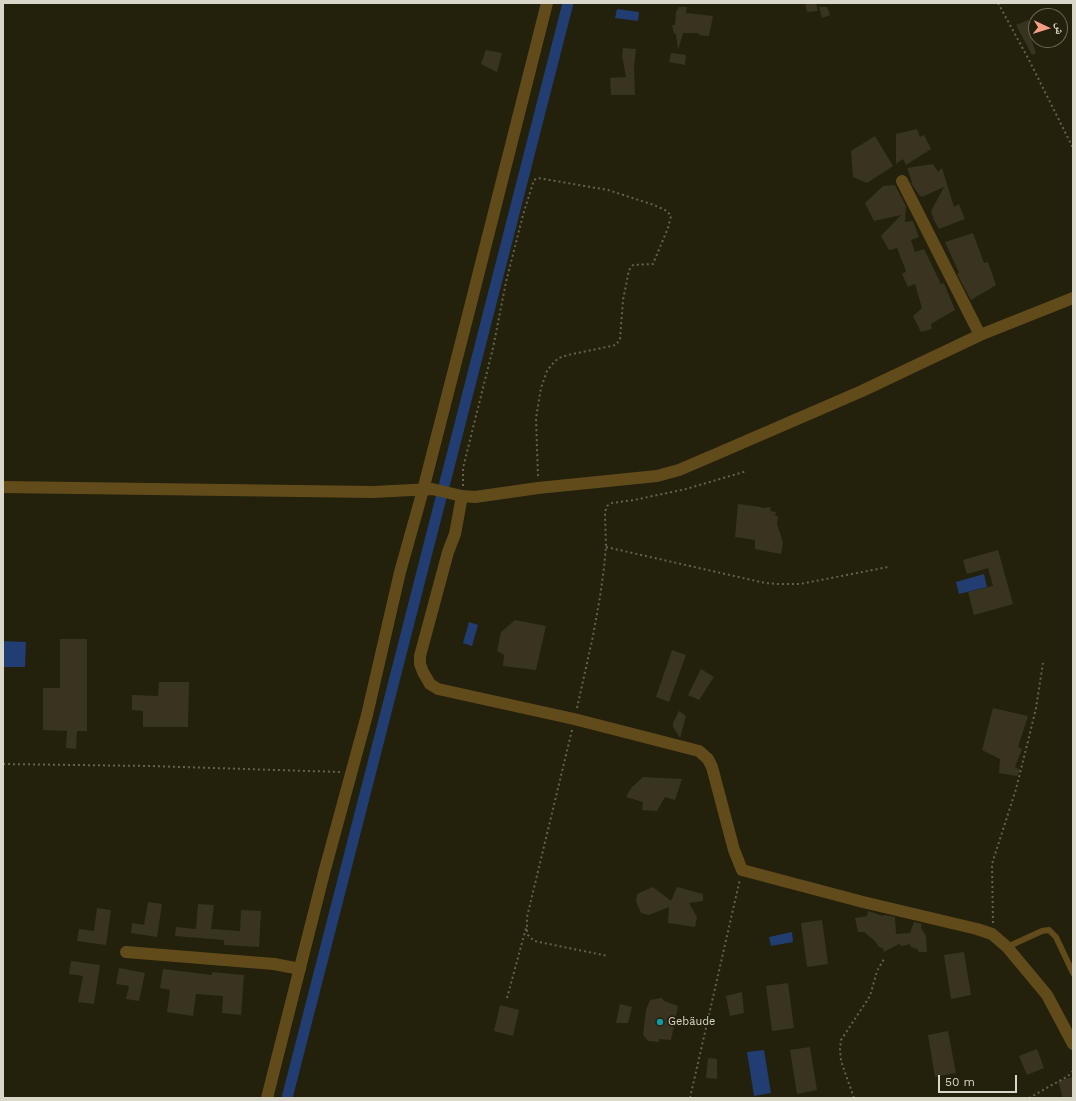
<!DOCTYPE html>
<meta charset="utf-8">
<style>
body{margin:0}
#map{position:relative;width:1076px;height:1101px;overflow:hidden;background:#23200c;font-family:"Work Sans","Noto Naskh Arabic",sans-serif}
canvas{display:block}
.frame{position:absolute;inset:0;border:4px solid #d9d7ca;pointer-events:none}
.north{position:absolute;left:1028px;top:8px;width:40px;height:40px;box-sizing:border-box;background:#23200c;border:1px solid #6c6958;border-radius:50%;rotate:94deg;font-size:11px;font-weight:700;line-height:16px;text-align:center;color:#d9d7ca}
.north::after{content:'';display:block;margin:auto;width:14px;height:18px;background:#f49e86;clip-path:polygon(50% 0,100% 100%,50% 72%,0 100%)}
.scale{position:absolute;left:938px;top:1075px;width:79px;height:18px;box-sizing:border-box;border:2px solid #d9d7ca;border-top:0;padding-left:5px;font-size:12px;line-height:14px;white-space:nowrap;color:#d9d7ca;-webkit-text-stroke:3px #23200c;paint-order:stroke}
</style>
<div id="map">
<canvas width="1076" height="1101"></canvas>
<div class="frame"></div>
<div class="north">ش</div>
<div class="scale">50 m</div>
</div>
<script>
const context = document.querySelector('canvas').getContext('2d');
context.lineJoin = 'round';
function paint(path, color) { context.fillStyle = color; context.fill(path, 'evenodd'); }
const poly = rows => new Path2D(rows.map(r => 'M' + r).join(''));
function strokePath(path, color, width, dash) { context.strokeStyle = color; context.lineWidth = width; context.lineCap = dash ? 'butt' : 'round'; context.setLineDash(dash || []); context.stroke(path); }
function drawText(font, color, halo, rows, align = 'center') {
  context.font = font + ' "Work Sans",sans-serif'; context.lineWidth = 3.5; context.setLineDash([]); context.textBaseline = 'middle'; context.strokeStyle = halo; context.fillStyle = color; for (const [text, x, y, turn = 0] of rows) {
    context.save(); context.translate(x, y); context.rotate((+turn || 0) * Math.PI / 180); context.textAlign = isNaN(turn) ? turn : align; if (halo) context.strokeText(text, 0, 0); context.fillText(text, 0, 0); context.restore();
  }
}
paint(poly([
 [617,9,639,12,638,21,615,18],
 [984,574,987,587,959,594,956,582],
 [469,622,478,625,472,646,463,643],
 [3,641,26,642,25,667,3,667],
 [792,932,793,942,771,946,769,937],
 [764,1050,771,1093,754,1096,747,1052]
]), '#213d72');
strokePath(poly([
 [287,1098,568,3]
]), '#213d72', 11);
paint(poly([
 [805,3,816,3,818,11,807,12],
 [679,7,687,7,686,13,713,16,709,36,699,35,699,33,683,33,678,50,676,34,674,33,672,25,675,25,676,12],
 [819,7,827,7,830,15,822,18],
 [1028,20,1034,29,1029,33,1036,53,1032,55,1016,25],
 [623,48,636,49,634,68,635,95,611,95,610,78,626,77,622,56],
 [486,50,502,53,497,72,481,64],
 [671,53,686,55,685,65,669,62],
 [917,129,920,137,924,135,931,149,906,165,903,159,896,164,896,134],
 [875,136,893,166,867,183,853,177,851,151],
 [933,164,938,172,942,168,954,207,959,204,965,219,939,229,934,220,931,211,944,187,922,197,919,195,911,183,912,182,907,168],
 [895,185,906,206,905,222,913,221,919,237,911,240,915,252,924,249,941,284,944,283,955,310,931,324,932,329,921,332,913,316,922,308,915,284,908,287,902,274,906,271,897,248,889,250,881,236,901,215,874,221,865,203,883,186],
 [973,233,984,263,988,262,996,285,971,300,957,274,959,273,945,242],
 [738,504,761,507,761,508,771,507,770,511,776,512,775,516,778,516,777,524,783,542,781,554,755,549,755,540,735,537],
 [998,550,1013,604,974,615,968,592,993,586,988,568,967,574,963,560],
 [515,620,546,626,536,670,503,666,504,655,497,651,501,632],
 [60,639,87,639,87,731,77,731,76,749,66,748,67,731,43,730,43,688,60,688],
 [672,650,686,655,669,702,656,697],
 [701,669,714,677,699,700,688,695],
 [159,682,189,682,188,727,143,727,143,711,132,710,132,695,158,696],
 [993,708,1028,716,1018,747,1022,749,1015,767,1020,770,1017,776,999,773,1000,759,982,750],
 [679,711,686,716,680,738,673,727,673,723],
 [643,777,682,779,675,800,665,797,657,811,642,810,643,802,626,797,631,788],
 [653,887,671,901,677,887,703,894,703,901,689,903,697,917,695,927,668,923,669,907,649,915,641,913,636,901,637,894],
 [148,902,162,904,157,937,131,933,132,923,144,925],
 [198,904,214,905,211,929,240,931,241,910,261,911,259,947,224,945,224,940,175,936,176,927,196,929],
 [97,908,111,910,106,945,77,941,79,929,94,931],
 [868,911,883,916,883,915,895,917,896,934,910,933,914,922,922,924,921,928,926,936,927,952,919,952,917,949,911,947,910,944,902,946,899,944,884,952,883,948,879,947,875,941,864,932,858,932,855,918,867,916],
 [822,920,828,964,807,967,801,923],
 [964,952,971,995,951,999,944,955],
 [71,961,100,965,94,1004,78,1002,83,976,69,974],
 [119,968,145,973,139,1001,126,999,129,986,116,984],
 [163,969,212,975,212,972,244,975,241,1015,222,1013,223,996,196,994,193,1016,167,1012,170,990,160,988],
 [788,983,794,1028,772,1031,766,986],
 [742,992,744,1013,730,1016,726,996],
 [662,998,664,1001,678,1006,671,1040,659,1039,659,1042,648,1041,643,1035,646,1010,650,1000],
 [620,1004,632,1007,628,1023,616,1023],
 [500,1005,519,1010,513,1036,494,1031],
 [948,1031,956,1073,935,1077,928,1035],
 [810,1047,817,1090,797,1094,790,1050],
 [1037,1049,1044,1068,1027,1075,1019,1056],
 [708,1058,717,1059,717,1079,706,1078],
 [1073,1077,1073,1098,1063,1098,1058,1081]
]), '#383420');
strokePath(poly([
 [998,3,1028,58,1073,148],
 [463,486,463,468,493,348,506,282,523,215,534,180,538,178,608,190,654,205,667,211,671,216,668,228,653,264,633,265,629,270,623,300,620,339,616,345,568,355,559,358,554,362,547,371,541,388,536,418,538,477],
 [606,547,765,583,778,584,800,584,888,567],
 [577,708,593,636,600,597,604,568,606,547,605,512,607,506,612,503,634,500,686,489,747,471],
 [572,730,527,917,527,931,528,935,534,941,608,956],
 [3,764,150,766,340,772],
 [993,923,992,864,1016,789,1031,729,1036,708,1043,663],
 [507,998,526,928],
 [690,1098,740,879],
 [854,1098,841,1061,840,1049,841,1040,870,996,877,971,884,959],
 [1029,1098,1068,1076,1073,1071]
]), '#646250', 2, [2, 3]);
strokePath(poly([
 [1007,947,1042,931,1049,930,1056,937,1073,973]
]), '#614b1b', 6);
strokePath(poly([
 [902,181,980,335],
 [3,487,373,492,432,489,462,496,475,497,538,488,657,476,679,470,721,452,862,391,980,335,1073,298],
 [462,496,455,534,448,552,420,656,420,664,423,672,430,684,438,689,574,719,699,751,708,759,712,767,734,850,742,870,863,902,977,929,992,934,1007,947,1047,995,1073,1044],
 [126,952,274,964,300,969],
 [267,1098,324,873,367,715,400,572,423,490,467,319,547,3]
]), '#614b1b', 12);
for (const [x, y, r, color] of [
 [660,1022,4,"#0f9aa8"]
]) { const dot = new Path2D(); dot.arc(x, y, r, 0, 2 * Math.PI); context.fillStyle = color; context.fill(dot); strokePath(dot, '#23200c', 1.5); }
drawText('11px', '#d9d7ca', '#23200c', [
 ["Gebäude",668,1022]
], 'left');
</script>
